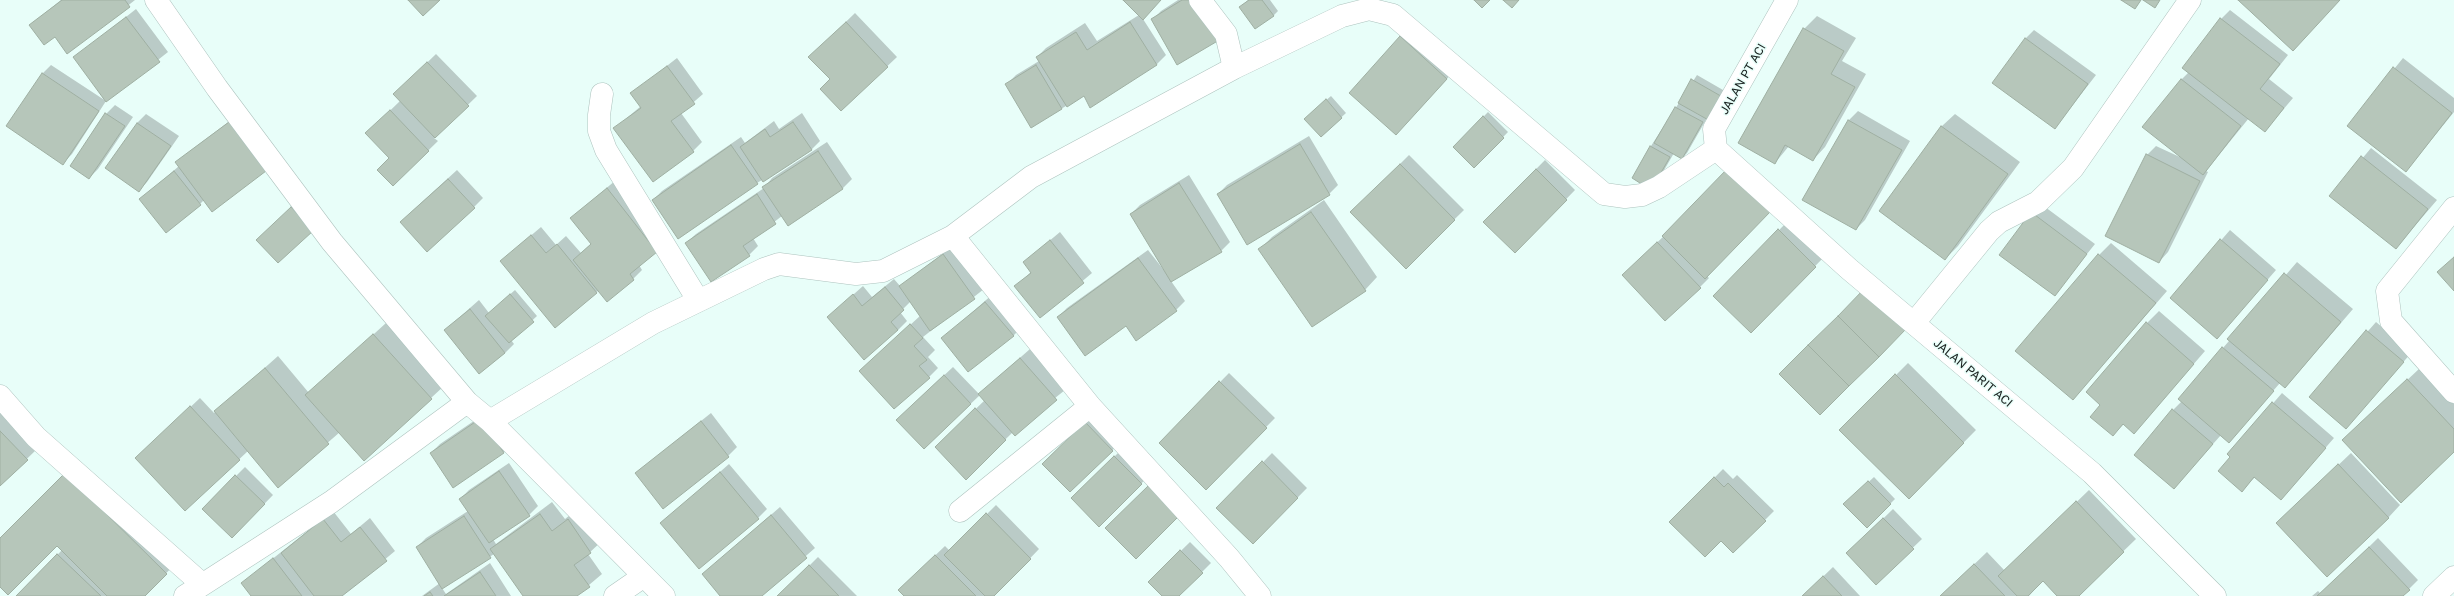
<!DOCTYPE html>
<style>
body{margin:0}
canvas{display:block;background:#e8fef9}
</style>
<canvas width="2454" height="596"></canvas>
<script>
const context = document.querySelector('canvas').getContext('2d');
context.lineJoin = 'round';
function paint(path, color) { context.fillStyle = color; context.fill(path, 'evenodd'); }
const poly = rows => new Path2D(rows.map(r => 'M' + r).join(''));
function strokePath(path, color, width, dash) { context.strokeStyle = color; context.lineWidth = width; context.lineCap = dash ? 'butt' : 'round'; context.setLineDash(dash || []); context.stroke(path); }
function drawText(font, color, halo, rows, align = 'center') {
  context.font = font + ' "Golos Text",sans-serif'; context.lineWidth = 3; context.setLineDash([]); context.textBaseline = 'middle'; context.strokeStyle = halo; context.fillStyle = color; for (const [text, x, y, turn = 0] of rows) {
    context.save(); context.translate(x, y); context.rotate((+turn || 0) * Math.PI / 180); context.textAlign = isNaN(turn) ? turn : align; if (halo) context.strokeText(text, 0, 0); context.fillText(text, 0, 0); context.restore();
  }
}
paint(poly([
 [61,0,135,0,68,53,55,36,30,25],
 [1124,0,1160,0,1143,19,1166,55,1157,64,1091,106,1084,95,1061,109,1007,84,1016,75,1039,61,1037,57,1046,48,1085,23,1097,41,1139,15],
 [1178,0,1212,0,1152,20,1161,11],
 [1248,0,1270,0,1278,11,1273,16,1240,7],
 [136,9,168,52,106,101,72,154,63,163,42,74,51,65,106,101,74,58],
 [2230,10,2288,55,2269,79,2293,98,2265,131,2249,118,2206,171,2208,172,2168,252,2159,262,2106,236,2147,155,2156,146,2182,158,2181,80,2189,72,2221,19],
 [855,13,897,57,841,110,819,48],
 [1817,16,1856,38,1842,61,1866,74,1825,147,1813,160,1789,146,1775,163,1804,29],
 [1409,28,1455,70,1405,125,1400,37],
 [2034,30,2096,75,2055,128,2025,39],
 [436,54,477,96,434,138,438,141,393,185,391,158,367,133,401,100,404,85],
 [677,58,703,94,681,113,702,142,693,151,615,128,641,106,632,93],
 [2403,58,2454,98,2454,112,2406,171,2348,126],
 [1697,75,1730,94,1707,118,1687,153,1682,158,1674,153,1656,184,1651,146],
 [1331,96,1346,113,1321,136,1310,114],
 [115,105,133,117,98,169,89,178,106,114],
 [1858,111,1910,141,1865,220,1856,229,1804,200,1849,120],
 [1488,112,1508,132,1474,167,1454,147],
 [802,113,820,141,811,150,757,183,653,200,662,191,741,137,745,143,774,121,779,129],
 [146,114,179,136,147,182,138,191,137,123],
 [239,114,204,200,200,204,141,199,179,166,177,163,186,154],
 [1955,114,2020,162,1958,246,1945,259,1880,211,1942,126],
 [1309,136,1338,185,1329,194,1218,194,1227,185],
 [827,142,852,179,843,188,788,225,782,216,753,238,758,246,749,255,686,243,696,234,764,188,772,178],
 [2371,148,2437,200,2396,248,2331,196],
 [1409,155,1464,210,1406,267,1352,212],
 [1545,160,1575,190,1515,252,1484,222],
 [457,170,483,198,474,207,410,213],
 [1189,175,1230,242,1221,251,1171,281,1185,301,1176,310,1126,325,1058,317,1067,308,1148,250,1167,274,1131,214,1140,205],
 [616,180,665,242,639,265,642,270,633,279,596,292,501,261,541,227,556,245,566,236,581,253,592,243,571,218],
 [1324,200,1377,277,1365,290,1312,326,1260,249,1272,237],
 [2041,204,2095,244,2054,295,2000,255],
 [1788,221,1824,257,1751,332,1714,296],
 [2230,230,2276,270,2217,338,2171,298],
 [1060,232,1092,273,1040,317,1016,286,1032,271,1024,262],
 [1664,236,1709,278,1700,287,1632,266],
 [2111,243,2167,291,2073,399,2099,255],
 [953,246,984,289,923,337,935,350,928,357,938,368,929,377,870,362,921,315,911,301,900,312,907,321,898,330,828,317,863,286,872,297,894,279,900,286],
 [2297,262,2353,309,2297,374,2285,387,2280,383,2229,441,2221,435,2174,488,2173,410,2182,401,2179,399],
 [515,290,537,316,511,340,514,344,505,353,479,373,445,330,479,300,489,313],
 [994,293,1022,327,1013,336,952,330],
 [2159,311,2205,351,2134,433,2124,424,2113,434,2102,404,2147,323],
 [2376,322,2412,352,2346,428,2310,397],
 [386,323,444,386,431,398,364,459,340,432,278,486,248,451,185,510,146,449,200,398,214,413,278,356,309,393],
 [1030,349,1065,390,1013,432,966,478,936,447,985,400,989,385],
 [1908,363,1976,430,1909,498,1841,430],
 [953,367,980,395,924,448,906,411],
 [2420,368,2454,404,2454,451,2356,428],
 [1229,373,1275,418,1206,488,1160,443],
 [2282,393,2334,438,2281,499,2255,477,2242,491,2229,454],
 [490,410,513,443,504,452,454,486,431,453,440,444],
 [0,412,36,450,0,485],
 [711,413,737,447,728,456,636,473],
 [1095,413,1122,441,1070,491,1043,464],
 [1123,448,1150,475,1099,525,1073,498],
 [1272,453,1307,488,1253,543,1218,508],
 [2351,453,2400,505,2388,518,2290,511],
 [78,461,178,561,144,596,18,596,62,550,57,545,0,586,0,540],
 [509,463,538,506,529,515,493,539,496,544,552,502,565,519,580,507,603,540,588,554,602,574,576,596,524,596,494,554,442,588,446,594,490,563,511,596,422,596,440,583,417,547,426,538,468,511,460,499,469,490],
 [729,464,767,509,758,518,662,523],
 [245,467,273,495,232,537,203,509],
 [1723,469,1733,479,1737,475,1774,511,1733,552,1721,540,1671,522],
 [1874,477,1895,499,1867,527,1845,504],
 [2089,490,2136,539,2077,596,2059,596,2043,580,2029,596,1941,596,1987,552,2005,571],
 [996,505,1039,549,994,596,905,596,899,590,945,546,950,551],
 [780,507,815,548,760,596,722,596,703,574],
 [1893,509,1922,539,1876,583,1848,553],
 [333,511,351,534,370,518,395,551,341,596,252,596,242,583],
 [2378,538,2418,580,2402,596,2312,596,2318,591,2321,594],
 [1190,542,1211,563,1178,596,1163,596,1149,582],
 [818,557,857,596,779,596],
 [1833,567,1860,596,1803,596]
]), '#0003');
const building = poly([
 [62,0,125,0,130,7,67,54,55,37,44,45,29,25,62,0],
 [408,0,440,0,423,16,408,0],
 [1123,0,1161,0,1143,20,1123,0],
 [1182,0,1197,0,1221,39,1177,65,1151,19,1182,0],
 [1249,0,1262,0,1274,16,1255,29,1239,7,1249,0],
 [1474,0,1490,0,1482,8,1474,0],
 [1503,0,1519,0,1512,8,1503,0],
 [2121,0,2141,0,2135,9,2121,0],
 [2143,0,2160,0,2155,8,2143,0],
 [2238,0,2340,0,2293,51,2238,0],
 [126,17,160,62,106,102,73,57,126,17],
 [2220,18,2280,64,2260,89,2284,108,2265,132,2182,68,2220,18],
 [846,22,888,67,841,111,820,89,830,79,808,57,846,22],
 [1130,22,1157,65,1090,108,1084,96,1067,107,1036,57,1076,32,1087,50,1130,22],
 [1803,28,1844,51,1831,74,1855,87,1813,161,1785,145,1775,164,1738,143,1803,28],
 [1400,36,1447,79,1396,135,1349,93,1400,36],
 [2025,38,2088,84,2055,129,1992,83,2025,38],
 [427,62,469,106,435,138,393,94,427,62],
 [1036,65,1062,109,1031,128,1005,84,1036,65],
 [667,66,695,104,671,121,694,152,653,182,613,128,641,108,630,93,667,66],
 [2393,67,2452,113,2406,172,2347,126,2393,67],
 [42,73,99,111,63,165,6,126,42,73],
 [1691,79,1726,99,1712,122,1678,103,1691,79],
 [2181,79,2241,126,2203,175,2142,127,2181,79],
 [1326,99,1342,118,1321,137,1304,119,1326,99],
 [1675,107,1703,122,1682,159,1654,143,1675,107],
 [390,110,429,151,393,186,377,170,389,158,365,133,390,110],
 [105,113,125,126,89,179,70,166,105,113],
 [1483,116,1504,138,1474,168,1453,147,1483,116],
 [1848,120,1902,150,1856,230,1802,200,1848,120],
 [229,122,266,171,212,212,175,162,229,122],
 [793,122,812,150,763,182,740,147,765,129,770,137,793,122],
 [137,123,171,146,139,192,105,168,137,123],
 [1941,126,2008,174,1945,260,1879,211,1941,126],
 [1300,144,1330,195,1247,245,1217,194,1300,144],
 [731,145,758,184,678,239,652,200,731,145],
 [1650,146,1670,157,1651,190,1632,178,1650,146],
 [818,151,843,189,788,226,762,187,818,151],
 [2146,154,2200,181,2159,263,2105,236,2146,154],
 [2361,156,2428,209,2396,249,2329,196,2361,156],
 [1400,164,1455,220,1406,269,1350,212,1400,164],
 [1728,168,1771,211,1705,279,1662,236,1728,168],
 [1536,169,1567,200,1515,253,1483,222,1536,169],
 [174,171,201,205,166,233,139,199,174,171],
 [448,179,475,208,427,252,400,222,448,179],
 [1179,183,1222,252,1171,282,1130,214,1179,183],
 [607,188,657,252,630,274,634,280,607,302,573,260,591,244,570,218,607,188],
 [757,194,776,224,743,246,750,256,711,282,685,243,757,194],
 [291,207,313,231,278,263,256,240,291,207],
 [1311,212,1366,291,1312,327,1258,249,1311,212],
 [2031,212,2087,254,2055,296,1999,255,2031,212],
 [1778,229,1816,267,1751,333,1713,296,1778,229],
 [531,235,546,253,557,244,597,293,555,328,500,261,531,235],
 [2220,239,2268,280,2217,339,2170,298,2220,239],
 [1050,240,1084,283,1040,318,1014,286,1031,273,1023,262,1050,240],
 [1657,242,1701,288,1665,321,1622,275,1657,242],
 [943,254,975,299,930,331,899,286,943,254],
 [2098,254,2156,303,2073,400,2015,351,2098,254],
 [2454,257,2454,291,2437,272,2454,257],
 [1138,258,1177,311,1136,341,1126,326,1085,356,1057,317,1138,258],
 [2284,273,2341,322,2285,388,2227,339,2284,273],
 [885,287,904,310,891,322,898,330,864,360,827,317,853,294,862,306,885,287],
 [1865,288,1906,329,1879,357,1838,316,1865,288],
 [510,294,534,322,509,343,485,316,510,294],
 [985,302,1014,336,968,372,941,338,985,302],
 [470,309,505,353,479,374,444,330,470,309],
 [1838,316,1879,357,1849,386,1808,345,1838,316],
 [2146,322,2194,364,2134,434,2123,424,2113,436,2090,417,2100,405,2086,392,2146,322],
 [910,324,923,338,914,346,927,360,919,366,930,378,894,409,859,371,910,324],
 [2366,330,2404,362,2346,429,2309,397,2366,330],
 [373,334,432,399,364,461,305,395,373,334],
 [1808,345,1849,386,1820,415,1779,374,1808,345],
 [2222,347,2274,391,2229,443,2178,399,2222,347],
 [1020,358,1057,400,1015,436,978,394,1020,358],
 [265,368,329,444,278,488,214,411,265,368],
 [1895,374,1964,443,1909,499,1839,430,1895,374],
 [944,375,971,404,924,449,896,420,944,375],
 [2407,379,2454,429,2454,452,2401,503,2342,440,2407,379],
 [1219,381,1267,428,1206,490,1159,443,1219,381],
 [2272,402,2326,448,2281,500,2254,477,2242,492,2218,471,2230,457,2227,454,2272,402],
 [190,406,240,460,185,511,135,458,190,406],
 [975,408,1006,440,966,480,935,447,975,408],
 [2172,409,2213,444,2174,489,2134,455,2172,409],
 [481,418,504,453,453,488,430,453,481,418],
 [701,421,729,457,663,509,635,473,701,421],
 [1085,422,1113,451,1070,492,1042,464,1085,422],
 [0,431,28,460,0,486,0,431],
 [1114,456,1142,484,1099,527,1071,498,1114,456],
 [1262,461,1298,498,1253,544,1216,508,1262,461],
 [2338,464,2389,518,2327,577,2276,523,2338,464],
 [499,471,530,516,489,543,459,499,499,471],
 [720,472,759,519,699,569,660,523,720,472],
 [65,473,167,574,145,596,107,596,57,546,8,595,0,587,0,538,65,473],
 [235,475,265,504,232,538,202,509,235,475],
 [1714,477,1724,487,1728,483,1766,521,1733,553,1721,541,1705,557,1669,522,1714,477],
 [1868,481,1891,504,1867,528,1843,504,1868,481],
 [1148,486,1178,517,1136,559,1105,528,1148,486],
 [2076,501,2124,552,2079,596,2057,596,2043,581,2028,596,2017,596,1998,576,2076,501],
 [986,513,1031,559,994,596,985,596,944,555,986,513],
 [540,514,552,531,568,519,591,553,574,565,590,587,577,596,523,596,490,549,540,514],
 [771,515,807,558,762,596,720,596,702,574,771,515],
 [464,516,491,558,442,589,416,547,464,516],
 [1883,518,1914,549,1876,585,1846,553,1883,518],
 [323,519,341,542,360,527,387,561,342,596,314,596,281,553,323,519],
 [2369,547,2410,590,2403,596,2317,596,2369,547],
 [1180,550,1203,573,1179,596,1162,596,1148,582,1180,550],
 [57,554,101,596,16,596,57,554],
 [935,555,976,596,904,596,898,590,935,555],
 [273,558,302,596,251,596,241,583,273,558],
 [1974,564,2005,596,1940,596,1974,564],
 [809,565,839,596,777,596,809,565],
 [480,572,496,596,444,596,480,572],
 [1823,576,1842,596,1802,596,1823,576],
 [430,592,433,596,424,596,430,592]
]);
paint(building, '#b6c6ba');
strokePath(building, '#9fafa2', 1);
const street = poly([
 [156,0,217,88,332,242,467,402],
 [1200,0,1226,34,1234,68],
 [1787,0,1714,129,1716,149,1849,269,2092,473,2215,596],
 [602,94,599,115,599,131,606,150,698,300],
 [2454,208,2387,291,2391,321,2454,392],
 [953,236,1031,177,1234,68,1342,16,1369,9,1393,15,1604,194,1625,197,1642,195,1659,187,1716,149],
 [1914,323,1989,231,1999,222,2038,202,2073,168,2190,0],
 [0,396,36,437,202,584],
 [490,421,653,323,764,269,779,264,856,274,883,271,953,236,1090,406,1229,558,1260,596],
 [960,511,1090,406],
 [185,596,331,502,467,402,490,421,664,596],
 [615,596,644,576],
 [2434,596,2454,577]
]);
strokePath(street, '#adc3be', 23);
strokePath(street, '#fff', 22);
drawText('12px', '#1a2220', '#e8fef9', [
 ["JALAN PT ACI",1743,79,-60],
 ["JALAN PARIT ACI",1973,373,40]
]);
</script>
